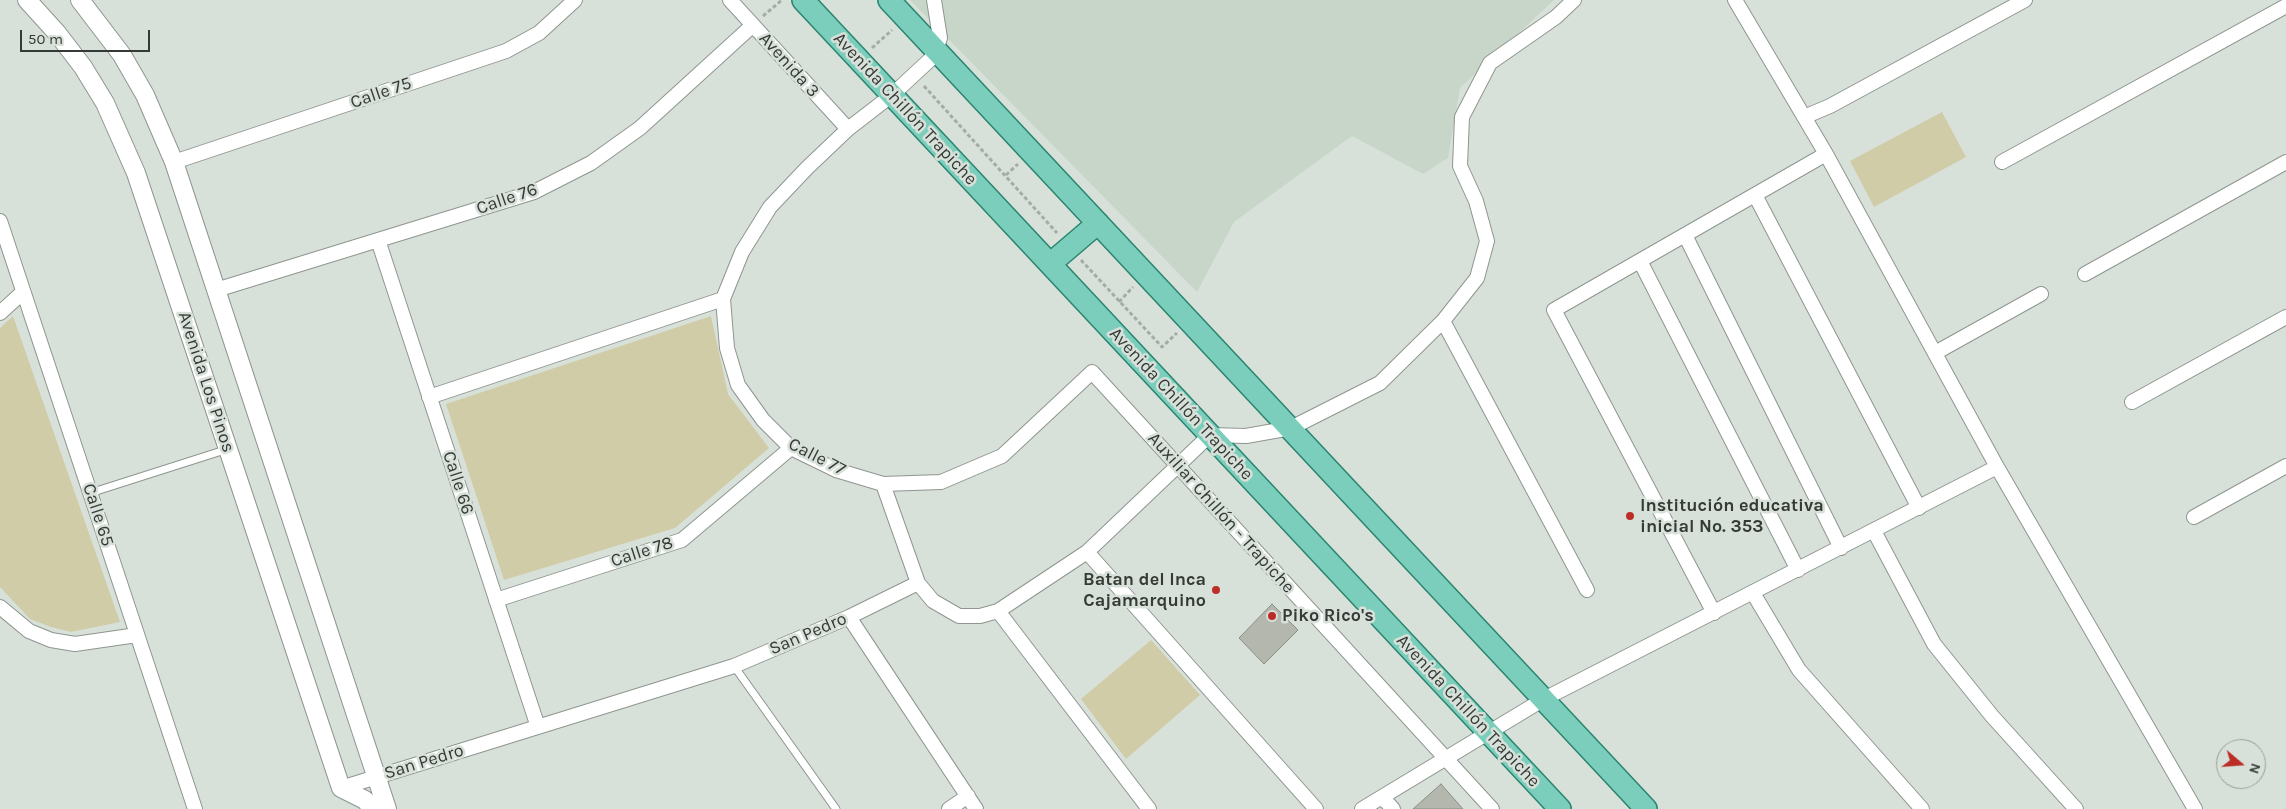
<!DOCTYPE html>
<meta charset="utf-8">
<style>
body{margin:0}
#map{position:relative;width:2286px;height:809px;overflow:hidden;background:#d8e1d9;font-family:Karla,sans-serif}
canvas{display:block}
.north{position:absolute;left:2216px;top:739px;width:50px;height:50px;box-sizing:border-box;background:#d8e1d9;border:1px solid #979e98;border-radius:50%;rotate:108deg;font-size:14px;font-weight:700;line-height:20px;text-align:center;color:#363a37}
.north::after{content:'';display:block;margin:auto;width:18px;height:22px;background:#bb2d26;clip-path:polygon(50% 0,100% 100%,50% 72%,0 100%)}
.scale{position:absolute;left:20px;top:30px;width:130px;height:22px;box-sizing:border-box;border:2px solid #363a37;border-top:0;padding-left:6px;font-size:15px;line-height:18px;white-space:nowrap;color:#363a37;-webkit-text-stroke:4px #d8e1d9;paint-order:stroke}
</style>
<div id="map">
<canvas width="2286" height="809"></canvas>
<div class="north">N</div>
<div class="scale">50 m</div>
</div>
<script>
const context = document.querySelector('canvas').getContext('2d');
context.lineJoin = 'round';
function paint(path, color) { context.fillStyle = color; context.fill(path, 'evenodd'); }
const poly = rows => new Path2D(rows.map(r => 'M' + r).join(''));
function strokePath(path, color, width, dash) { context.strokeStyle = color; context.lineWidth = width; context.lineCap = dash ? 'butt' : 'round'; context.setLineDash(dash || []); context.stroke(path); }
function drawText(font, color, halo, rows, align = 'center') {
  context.font = font + ' Karla,sans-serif'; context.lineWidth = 5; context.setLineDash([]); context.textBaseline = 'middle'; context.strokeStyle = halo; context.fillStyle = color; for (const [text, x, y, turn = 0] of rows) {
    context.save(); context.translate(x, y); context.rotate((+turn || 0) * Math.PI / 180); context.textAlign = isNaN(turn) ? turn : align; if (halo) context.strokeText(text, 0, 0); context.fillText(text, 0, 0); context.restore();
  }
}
paint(poly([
 [910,0,1554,0,1460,88,1448,158,1423,174,1352,136,1234,222,1197,292]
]), '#c8d6c9');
paint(poly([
 [1942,112,1966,157,1874,207,1850,161],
 [13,316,120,622,71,632,51,627,30,619,0,587,0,328],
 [711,316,728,394,769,448,675,528,504,580,446,404],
 [1151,640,1200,695,1126,759,1081,699]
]), '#d1cca8');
const building = poly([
 [1272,604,1298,630,1264,664,1239,638,1272,604],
 [1441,784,1463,809,1413,809,1441,784]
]);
paint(building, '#b3b7ae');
strokePath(building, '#8b8e85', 1);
const service = poly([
 [90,493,228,449],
 [734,666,836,809]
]);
const minor = poly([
 [730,0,848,129],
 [934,0,940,38,934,56,892,95,848,129,807,168,770,207,742,252,723,299,727,348,738,385,763,420,791,448,836,470,883,484,941,482,1002,456,1092,372,1492,809],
 [1735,0,1826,154,1997,467,2195,809],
 [1804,117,1830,106,2025,0],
 [174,162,506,51,539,33,575,0],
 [2002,162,2286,6],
 [1755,195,1919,508],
 [0,221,195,809],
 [1685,235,1841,548],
 [378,240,538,727],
 [1640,261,1798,570],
 [2085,274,2286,162],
 [216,290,534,192,591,163,640,128,753,25],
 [0,313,23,292],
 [1443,321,1587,590],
 [1935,353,2041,294],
 [429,397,723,299],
 [2132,402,2286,317],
 [883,484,918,583],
 [2194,517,2286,466],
 [1874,531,1934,644,1992,716,2076,809],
 [1087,552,1316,809],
 [1753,593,1799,670,1922,809],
 [496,600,682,540,791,448],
 [0,607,29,631,51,640,75,644,137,635],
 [998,611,1149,809],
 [1714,613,1554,310,1826,154],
 [849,617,976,809],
 [341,788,734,666,849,617,918,583,933,601,959,616,980,616,998,611,1087,552,1210,435,1246,436,1291,428,1380,383,1443,321,1477,278,1487,241,1476,201,1460,166,1462,117,1490,63,1556,17,1574,0],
 [1382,797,1393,809],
 [949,809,968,796],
 [1362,809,1544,699,1997,467]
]);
const tertiary = poly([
 [27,0,57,33,83,67,105,103,136,173,341,788,365,800,373,809],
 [80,0,122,55,145,95,174,162,387,809]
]);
const primary = poly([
 [803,0,1560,809],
 [889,0,1646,809],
 [1050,264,1098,223]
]);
strokePath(service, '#8e968f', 9);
strokePath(minor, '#8e968f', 16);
strokePath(tertiary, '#8e968f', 20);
strokePath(primary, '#2a856f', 24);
strokePath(poly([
 [763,16,782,0],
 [872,48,892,30],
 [924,86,1057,233],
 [1006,175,1018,164],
 [1081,260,1162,347,1177,333],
 [1119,302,1133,287]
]), '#a5aca6', 3, [4, 2.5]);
strokePath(service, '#fff', 7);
strokePath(minor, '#fff', 14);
strokePath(tertiary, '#fff', 18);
strokePath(primary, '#7bcebb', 21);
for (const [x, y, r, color] of [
 [1630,516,5,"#bb2d26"],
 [1216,590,5,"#bb2d26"],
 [1272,616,5,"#bb2d26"]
]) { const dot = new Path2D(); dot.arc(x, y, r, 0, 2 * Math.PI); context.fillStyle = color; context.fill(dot); strokePath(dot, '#d8e1d9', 2); }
drawText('18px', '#363a37', '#d8e1d9', [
 ["Avenida 3",789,65,48],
 ["Calle 75",381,93,-19],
 ["Avenida Chillón Trapiche",905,109,47],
 ["Calle 76",507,199,-19],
 ["Avenida Los Pinos",206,382,72],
 ["Avenida Chillón Trapiche",1181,404,47],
 ["Calle 77",817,457,27],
 ["Calle 66",458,483,72],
 ["Auxiliar Chillón - Trapiche",1221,513,48],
 ["Calle 65",98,515,72],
 ["Calle 78",642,552,-18],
 ["San Pedro",808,634,-23],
 ["Avenida Chillón Trapiche",1468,711,47],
 ["San Pedro",424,762,-17]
]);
drawText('bold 18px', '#363a37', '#d8e1d9', [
 ["Institución educativa",1640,506],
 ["inicial No. 353",1640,527],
 ["Batan del Inca",1206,580,"right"],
 ["Cajamarquino",1206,601,"right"],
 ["Piko Rico's",1282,616]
], 'left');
</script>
